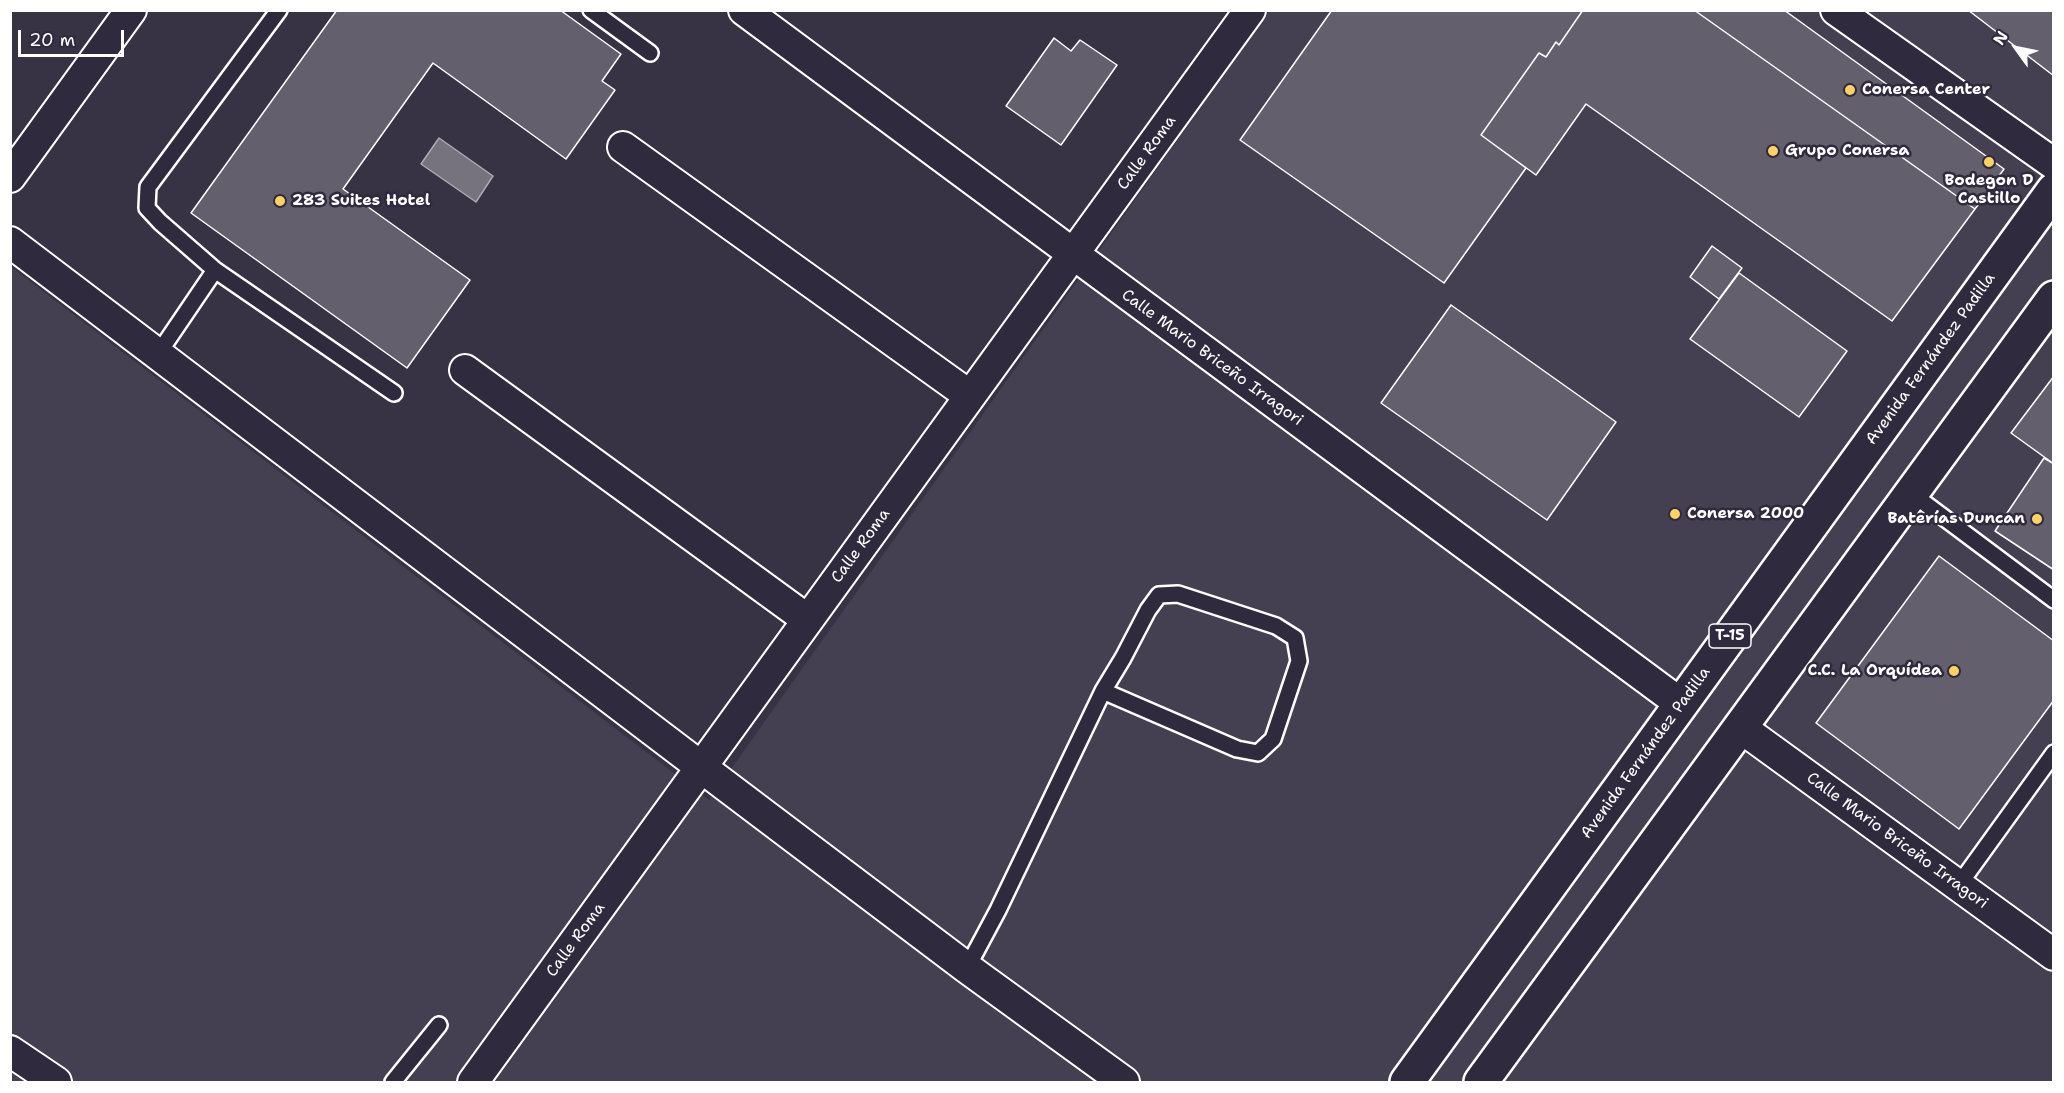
<!DOCTYPE html>
<meta charset="utf-8">
<style>
body{margin:0}
#map{position:relative;width:2064px;height:1093px;overflow:hidden;background:#373345;font-family:"Shantell Sans",sans-serif}
canvas{display:block}
.frame{position:absolute;inset:0;border:12px solid #fff;pointer-events:none}
.north{position:absolute;left:1986px;top:18px;width:60px;height:60px;-webkit-text-stroke:4px #2f2a3d;paint-order:stroke;rotate:303deg;font-size:16px;font-weight:700;line-height:24px;text-align:center;color:#fff}
.north::after{content:'';display:block;margin:auto;width:21px;height:27px;background:#fff;clip-path:polygon(50% 0,100% 100%,50% 72%,0 100%)}
.scale{position:absolute;left:18px;top:30px;width:106px;height:27px;box-sizing:border-box;border:3px solid #fff;border-top:0;padding-left:8px;font-size:18px;line-height:21px;white-space:nowrap;color:#fff;-webkit-text-stroke:4px #2f2a3d;paint-order:stroke}
</style>
<div id="map">
<canvas width="2064" height="1093"></canvas>
<div class="frame"></div>
<div class="north">N</div>
<div class="scale">20 m</div>
</div>
<script>
const context = document.querySelector('canvas').getContext('2d');
context.lineJoin = 'round';
function paint(path, color) { context.fillStyle = color; context.fill(path, 'evenodd'); }
const poly = rows => new Path2D(rows.map(r => 'M' + r).join(''));
function strokePath(path, color, width, dash) { context.strokeStyle = color; context.lineWidth = width; context.lineCap = dash ? 'butt' : 'round'; context.setLineDash(dash || []); context.stroke(path); }
function drawText(font, color, halo, rows, align = 'center') {
  context.font = font + ' "Shantell Sans",sans-serif'; context.lineWidth = 5; context.setLineDash([]); context.textBaseline = 'middle'; context.strokeStyle = halo; context.fillStyle = color; for (const [text, x, y, turn = 0] of rows) {
    context.save(); context.translate(x, y); context.rotate((+turn || 0) * Math.PI / 180); context.textAlign = isNaN(turn) ? turn : align; if (halo) context.strokeText(text, 0, 0); context.fillText(text, 0, 0); context.restore();
  }
}
paint(poly([
 [1269,11,2053,11,2053,1082,11,1082,10,266,709,800]
]), '#444051');
const water = poly([
 [439,138,493,176,476,202,421,164,439,138]
]);
paint(water, '#76737f');
strokePath(water, '#adabb2', 1.5);
const building = poly([
 [337,10,560,10,621,54,602,81,615,90,566,159,433,63,343,189,470,280,407,368,191,213,337,10],
 [1332,10,1583,10,1559,45,1556,42,1546,57,1539,53,1481,135,1526,168,1444,283,1240,140,1332,10],
 [1583,10,1694,10,1975,209,1892,321,1586,104,1536,175,1481,135,1539,53,1546,57,1556,42,1559,45,1583,10],
 [1694,10,1784,10,2004,169,1975,209,1694,10],
 [1968,10,2054,10,2054,76,1968,10],
 [1054,38,1071,51,1080,40,1117,65,1061,145,1006,106,1054,38],
 [1712,246,1742,268,1719,299,1690,277,1712,246],
 [1739,273,1847,351,1799,417,1690,339,1739,273],
 [1451,305,1616,422,1547,520,1381,403,1451,305],
 [2054,376,2054,464,2011,433,2054,376],
 [2044,458,2054,464,2054,570,1995,531,2044,458],
 [1939,556,2054,641,2054,700,1959,829,1816,723,1939,556]
]);
paint(building, '#635f6d');
strokePath(building, '#fff', 1.5);
const service = poly([
 [591,10,650,53],
 [215,270,394,393],
 [158,354,215,270,160,222,147,208,148,187,279,10],
 [1911,493,2054,600],
 [1958,886,2054,753],
 [967,968,998,910,1103,691,1123,658,1148,610,1159,595,1178,594,1276,626,1295,638,1299,661,1273,739,1258,753,1237,749,1103,691],
 [393,1082,439,1025]
]);
const minor = poly([
 [744,10,1681,704],
 [1836,10,2054,164],
 [623,147,970,396],
 [10,177,131,10],
 [10,242,701,767,967,968,1124,1082],
 [465,370,808,620],
 [1740,727,2054,955],
 [10,1051,56,1082],
 [473,1082,1250,10]
]);
const primary = poly([
 [1407,1082,2054,190],
 [1481,1082,2054,298]
]);
strokePath(service, '#fff', 20);
strokePath(minor, '#fff', 34);
strokePath(primary, '#fff', 38);
strokePath(service, '#2f2a3d', 15);
strokePath(minor, '#2f2a3d', 30);
strokePath(primary, '#2f2a3d', 33);
for (const [x, y, r, color] of [
 [1850,90,6,"#ffd166"],
 [1773,151,6,"#ffd166"],
 [1989,162,6,"#ffd166"],
 [280,201,6,"#ffd166"],
 [1675,514,6,"#ffd166"],
 [2037,519,6,"#ffd166"],
 [1954,671,6,"#ffd166"]
]) { const dot = new Path2D(); dot.arc(x, y, r, 0, 2 * Math.PI); context.fillStyle = color; context.fill(dot); strokePath(dot, '#2f2a3d', 2); }
for (const [x, y, w] of [
 [1730,636,42]
]) { const box = new Path2D(); box.roundRect(x - w / 2, y - 12, w, 24, 4.5); context.fillStyle = '#2f2a3d'; context.fill(box); strokePath(box, '#fff', 1.5); }
drawText('bold 15px', '#fff', null, [
 ["T-15",1730,636]
]);
drawText('bold 16px', '#fff', '#2f2a3d', [
 ["Conersa Center",1862,90],
 ["Grupo Conersa",1785,151],
 ["Bodegon D",1989,181,"center"],
 ["Castillo",1989,199,"center"],
 ["283 Suites Hotel",292,201],
 ["Conersa 2000",1687,514],
 ["Baterías Duncan",2025,519,"right"],
 ["C.C. La Orquídea",1942,671,"right"]
], 'left');
drawText('16px', '#fff', '#2f2a3d', [
 ["Calle Roma",1147,153,-54],
 ["Calle Mario Briceño Irragori",1212,358,36],
 ["Avenida Fernández Padilla",1931,359,-54],
 ["Calle Roma",861,546,-54],
 ["Avenida Fernández Padilla",1646,753,-54],
 ["Calle Mario Briceño Irragori",1897,841,36],
 ["Calle Roma",576,940,-54]
]);
</script>
